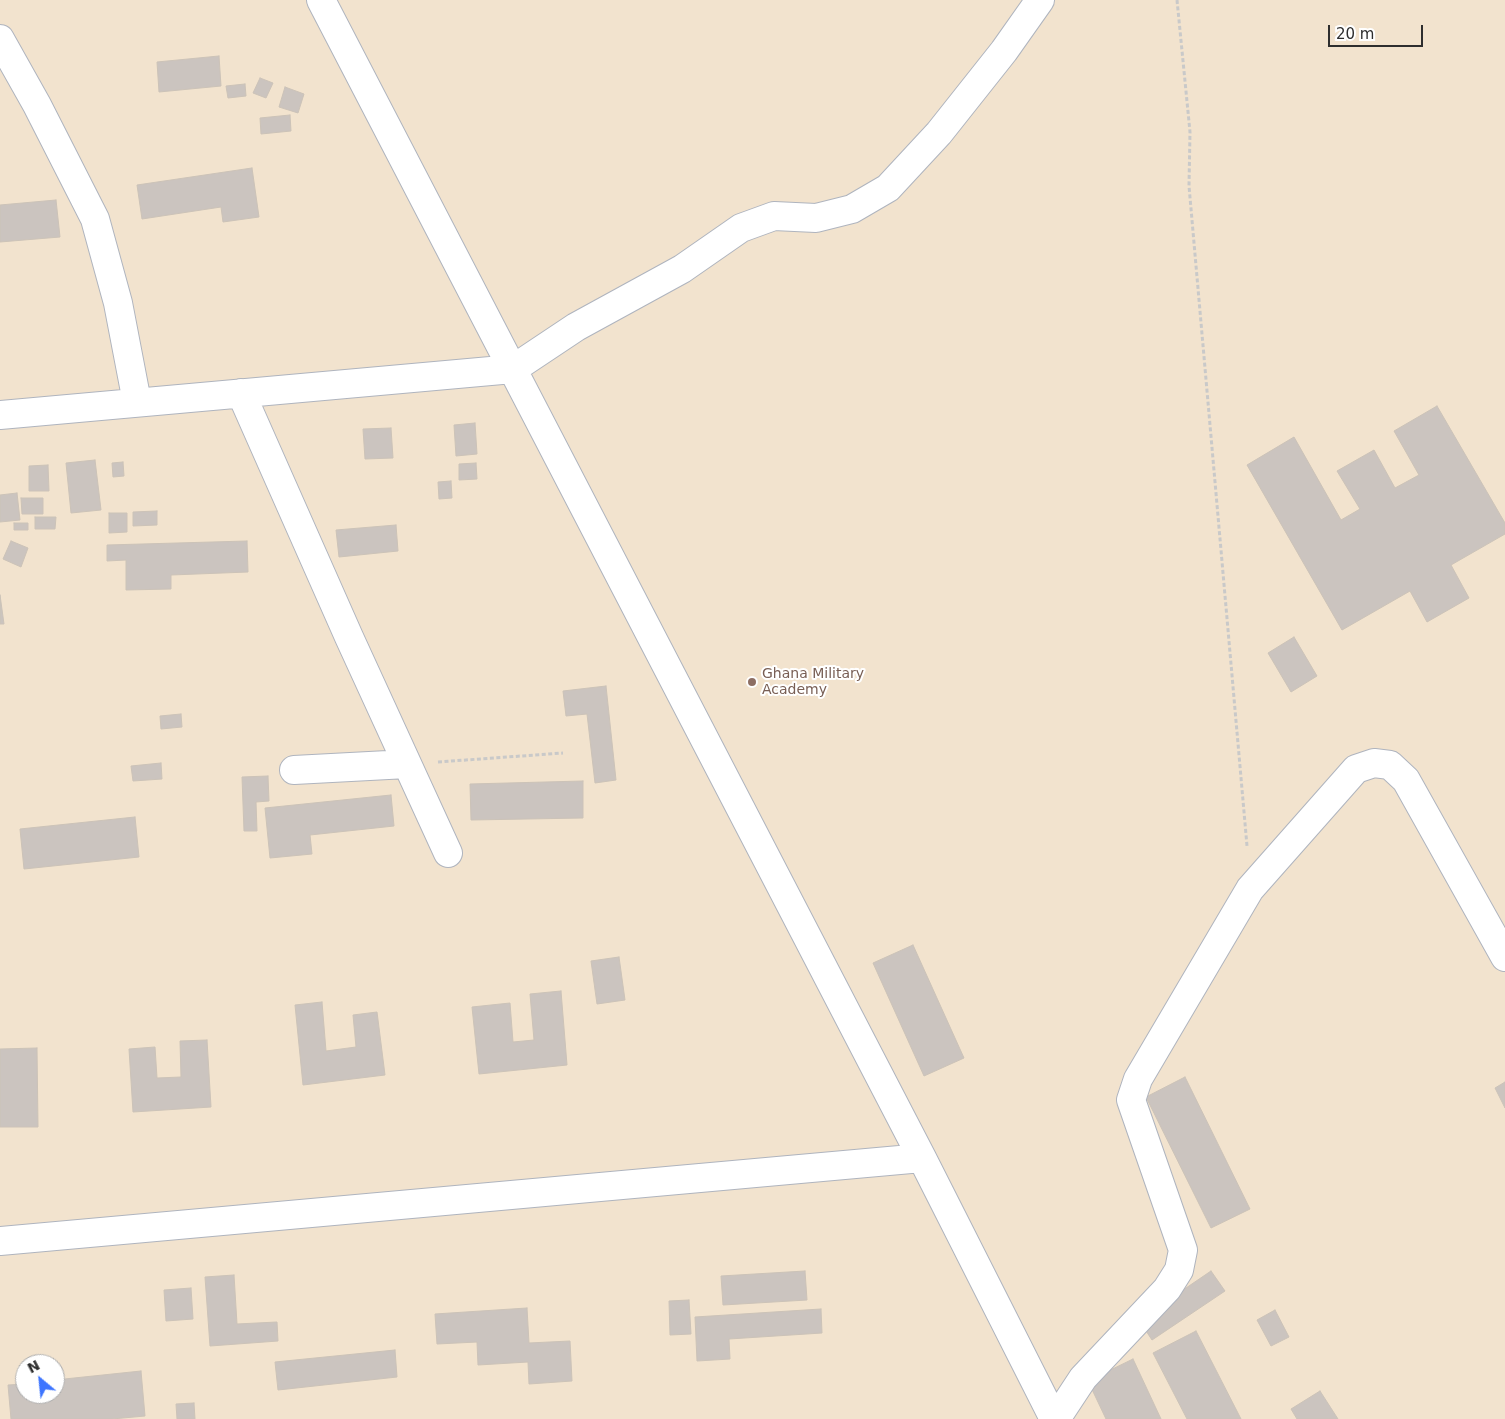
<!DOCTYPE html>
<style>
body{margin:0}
#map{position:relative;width:1505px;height:1419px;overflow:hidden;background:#f0e7df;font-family:"DejaVu Sans",sans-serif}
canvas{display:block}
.north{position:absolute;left:15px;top:1354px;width:50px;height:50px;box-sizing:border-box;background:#fff;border:1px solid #ababab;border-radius:50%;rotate:332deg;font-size:14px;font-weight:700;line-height:20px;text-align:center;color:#2e2e2e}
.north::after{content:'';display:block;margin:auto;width:18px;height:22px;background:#3d75ff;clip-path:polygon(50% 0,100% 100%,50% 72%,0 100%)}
.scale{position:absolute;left:1328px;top:25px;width:95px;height:22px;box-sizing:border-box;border:2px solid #2e2e2e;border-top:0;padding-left:6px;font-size:15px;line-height:18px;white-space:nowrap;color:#2e2e2e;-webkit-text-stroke:4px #fff;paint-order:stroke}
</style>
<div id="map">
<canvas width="1505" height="1419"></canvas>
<div class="north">N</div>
<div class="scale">20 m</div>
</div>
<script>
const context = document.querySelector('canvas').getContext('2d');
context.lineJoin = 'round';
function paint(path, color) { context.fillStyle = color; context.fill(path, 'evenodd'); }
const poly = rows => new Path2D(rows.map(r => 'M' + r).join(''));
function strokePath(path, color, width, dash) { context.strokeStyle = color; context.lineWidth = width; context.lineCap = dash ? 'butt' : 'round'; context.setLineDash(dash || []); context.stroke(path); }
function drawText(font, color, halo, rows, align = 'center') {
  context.font = font + ' "DejaVu Sans",sans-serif'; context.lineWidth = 4; context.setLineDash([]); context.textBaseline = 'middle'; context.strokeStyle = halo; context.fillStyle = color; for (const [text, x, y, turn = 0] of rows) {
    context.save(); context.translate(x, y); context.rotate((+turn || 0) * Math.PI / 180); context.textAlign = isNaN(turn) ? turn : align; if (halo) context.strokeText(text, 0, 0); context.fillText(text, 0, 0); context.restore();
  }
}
paint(poly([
 [0,0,1505,0,1505,1419,0,1419],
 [25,1364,55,1364,55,1394,25,1394]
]), '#f2e3ce');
const building = poly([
 [219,56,221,86,159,92,157,62,219,56],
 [260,78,273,83,266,98,253,93,260,78],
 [245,84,246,96,228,98,226,86,245,84],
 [285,87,304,94,298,113,279,107,285,87],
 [290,115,291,131,261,134,260,118,290,115],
 [252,168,259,217,223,222,221,207,142,219,137,185,252,168],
 [56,200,60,237,0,242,0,205,56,200],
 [1437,406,1505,523,1505,534,1451,565,1469,598,1427,622,1410,591,1342,630,1247,465,1294,437,1341,520,1360,509,1337,471,1374,450,1395,488,1419,475,1394,431,1437,406],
 [475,423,477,454,456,456,454,425,475,423],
 [391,428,393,458,365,459,363,429,391,428],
 [95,460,101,510,71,513,66,463,95,460],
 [123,462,124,476,113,477,112,463,123,462],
 [476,463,477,479,459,480,459,464,476,463],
 [48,465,49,491,29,491,29,466,48,465],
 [451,481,452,498,439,499,438,482,451,481],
 [17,493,20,520,0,522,0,495,17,493],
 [21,498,43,498,43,514,22,514,21,498],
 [157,511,157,525,133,526,133,512,157,511],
 [109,513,127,513,127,532,109,533,109,513],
 [35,517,56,517,55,529,35,529,35,517],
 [14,523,28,523,28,530,14,530,14,523],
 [396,525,398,551,339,557,336,530,396,525],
 [11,541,28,548,21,567,3,559,11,541],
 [247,541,248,572,171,575,171,589,126,590,126,560,107,561,107,545,247,541],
 [0,595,4,624,0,624,0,595],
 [1294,637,1317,676,1291,692,1268,653,1294,637],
 [606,686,616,780,595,783,587,714,566,716,563,691,606,686],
 [181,714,182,727,161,729,160,716,181,714],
 [161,763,162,779,133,781,131,766,161,763],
 [268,776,269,801,256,802,257,831,244,831,242,777,268,776],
 [583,781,583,818,471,820,470,784,583,781],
 [391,795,394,826,310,835,312,854,270,858,265,808,391,795],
 [135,817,139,857,24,869,20,829,135,817],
 [913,945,964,1058,924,1076,873,963,913,945],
 [619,957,625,1000,597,1004,591,961,619,957],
 [561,991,567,1065,479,1074,472,1007,510,1003,513,1042,534,1040,530,994,561,991],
 [322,1002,326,1051,356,1047,353,1015,377,1012,385,1075,303,1085,295,1005,322,1002],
 [207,1040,211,1107,133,1112,129,1049,155,1047,157,1078,181,1077,180,1041,207,1040],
 [37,1048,38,1127,0,1127,0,1049,37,1048],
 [1185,1077,1250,1209,1211,1228,1146,1097,1185,1077],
 [1505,1082,1505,1108,1495,1088,1505,1082],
 [805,1271,807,1300,723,1305,721,1276,805,1271],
 [1211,1271,1225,1291,1152,1340,1139,1320,1211,1271],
 [234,1275,237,1324,277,1322,278,1341,210,1346,205,1277,234,1275],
 [191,1288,193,1319,166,1321,164,1290,191,1288],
 [689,1300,691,1334,670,1335,669,1301,689,1300],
 [527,1308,529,1343,570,1341,572,1381,529,1384,528,1362,478,1365,477,1342,437,1344,435,1314,527,1308],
 [821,1309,822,1333,729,1339,730,1359,697,1361,695,1317,821,1309],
 [1275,1310,1289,1337,1271,1346,1257,1320,1275,1310],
 [1196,1331,1241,1419,1187,1419,1153,1353,1196,1331],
 [395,1350,397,1377,278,1390,275,1362,395,1350],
 [1133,1359,1161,1419,1106,1419,1088,1381,1133,1359],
 [141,1371,145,1416,112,1419,11,1419,8,1385,25,1384,25,1394,55,1394,55,1380,141,1371],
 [1320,1391,1338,1419,1297,1419,1291,1409,1320,1391],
 [194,1403,195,1419,177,1419,176,1404,194,1403]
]);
paint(building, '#cbc4bf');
strokePath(building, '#ccc3b8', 1);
const street = poly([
 [321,0,922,1158,1054,1419],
 [0,39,37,105,95,219,118,303,137,402],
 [241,393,349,637,448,853],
 [0,415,513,369,576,327,682,269,741,228,774,216,816,218,852,209,888,188,939,133,1004,51,1040,0],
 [294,770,407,764],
 [0,1241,922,1158],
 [1056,1419,1083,1378,1167,1289,1179,1270,1183,1250,1131,1100,1138,1079,1250,889,1356,769,1374,763,1390,765,1406,780,1505,957]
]);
strokePath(street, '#afb4be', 30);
strokePath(poly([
 [1177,0,1190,132,1189,186,1247,846],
 [438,762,563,753]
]), '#c9c9c9', 3, [4, 2.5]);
strokePath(street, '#fff', 28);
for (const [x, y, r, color] of [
 [752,682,5,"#8d6e63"]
]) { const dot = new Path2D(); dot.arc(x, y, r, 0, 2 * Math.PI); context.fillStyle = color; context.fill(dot); strokePath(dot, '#fff', 2); }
drawText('14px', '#785e54', '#fff', [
 ["Ghana Military",762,674],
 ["Academy",762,690]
], 'left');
</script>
